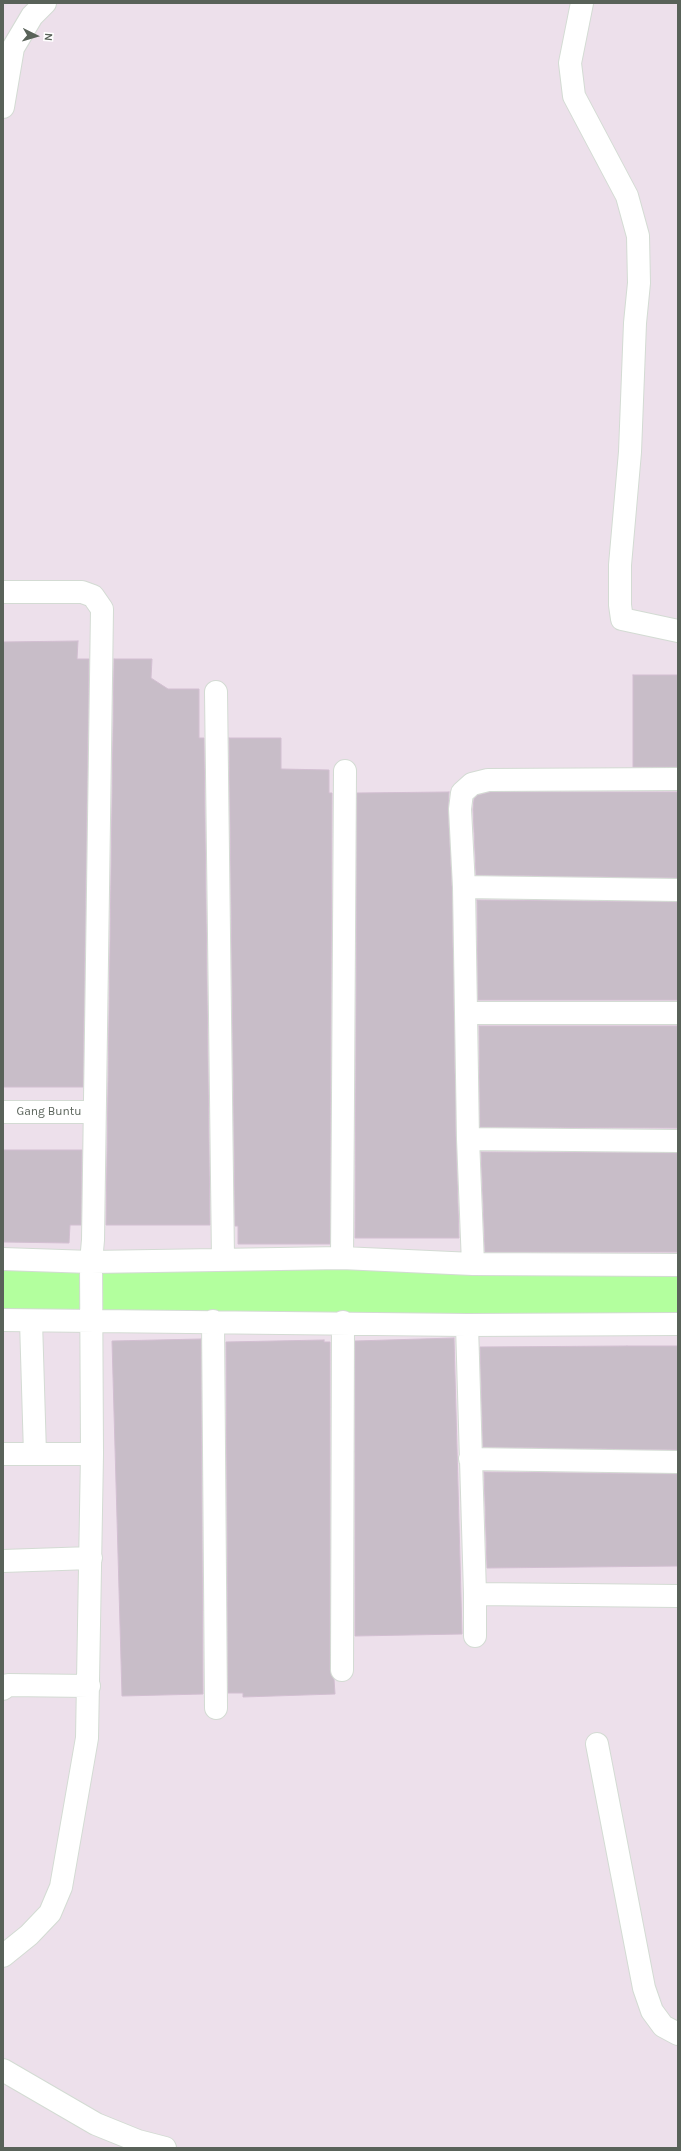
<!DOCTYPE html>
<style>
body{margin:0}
#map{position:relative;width:681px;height:2151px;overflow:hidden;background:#ede0eb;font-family:Karla,sans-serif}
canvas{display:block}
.frame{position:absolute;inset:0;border:4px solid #596259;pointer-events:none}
.north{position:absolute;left:16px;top:16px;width:40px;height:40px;-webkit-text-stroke:3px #fff;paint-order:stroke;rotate:95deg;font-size:11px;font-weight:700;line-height:16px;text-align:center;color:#596259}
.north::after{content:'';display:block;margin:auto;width:14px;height:18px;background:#596259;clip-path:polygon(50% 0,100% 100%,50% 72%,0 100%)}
</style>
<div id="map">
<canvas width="681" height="2151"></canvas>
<div class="frame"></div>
<div class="north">N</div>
</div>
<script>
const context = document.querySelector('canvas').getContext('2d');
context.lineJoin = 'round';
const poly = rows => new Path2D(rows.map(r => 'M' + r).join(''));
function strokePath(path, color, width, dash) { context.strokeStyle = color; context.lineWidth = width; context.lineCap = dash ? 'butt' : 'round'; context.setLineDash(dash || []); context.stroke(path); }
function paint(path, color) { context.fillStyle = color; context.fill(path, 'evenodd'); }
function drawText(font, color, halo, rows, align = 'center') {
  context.font = font + ' Karla,sans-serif'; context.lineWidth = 3; context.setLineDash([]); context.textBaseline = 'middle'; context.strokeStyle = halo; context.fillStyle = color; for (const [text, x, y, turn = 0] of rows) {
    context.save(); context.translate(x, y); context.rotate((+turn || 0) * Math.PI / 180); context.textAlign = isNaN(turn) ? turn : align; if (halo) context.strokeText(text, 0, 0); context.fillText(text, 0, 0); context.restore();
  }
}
strokePath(poly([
 [3,1289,678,1289]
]), '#b3ff9e', 55);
const building = poly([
 [78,641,77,659,89,659,83,1087,3,1087,3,642,78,641],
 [114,659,152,659,151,678,168,689,199,689,199,738,204,738,210,1225,106,1225,114,659],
 [633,675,678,675,678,767,633,767,633,675],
 [229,738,281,738,281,769,329,770,329,793,332,793,330,1244,238,1244,238,1226,235,1226,229,738],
 [449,792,448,810,452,887,456,1139,459,1238,355,1238,357,793,449,792],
 [490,792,678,792,678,878,476,875,473,809,474,799,478,795,490,792],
 [477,900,678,902,678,1000,478,1000,477,900],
 [479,1026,678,1026,678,1128,480,1127,479,1026],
 [3,1150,82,1150,81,1225,70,1225,69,1243,3,1242,3,1150],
 [481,1152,678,1153,678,1252,485,1252,481,1152],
 [454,1338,462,1634,355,1636,355,1341,454,1338],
 [201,1339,203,1694,122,1696,112,1341,201,1339],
 [324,1340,324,1342,330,1342,330,1670,334,1679,335,1694,243,1697,243,1693,228,1693,226,1342,324,1340],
 [627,1346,678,1346,678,1450,483,1447,480,1347,627,1346],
 [484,1472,678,1474,678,1566,487,1568,484,1472]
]);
paint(building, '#c8bdc8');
strokePath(building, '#d2bed1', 1);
const street = poly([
 [582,3,570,63,574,96,627,196,638,236,639,283,635,323,630,452,620,565,620,605,622,619,678,631],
 [3,107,13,48,32,16,45,3],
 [3,592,82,592,93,596,102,609,93,1240,91,1262,92,1454,87,1738,61,1887,50,1913,29,1935,3,1956],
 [216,692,223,1259],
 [464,887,678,890],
 [468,1013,678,1013],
 [3,1112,94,1112],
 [468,1139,678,1141],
 [342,1258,345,771],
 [3,1259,91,1262,342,1258,473,1264,678,1265],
 [473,1264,468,1139,464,887,460,809,462,793,472,784,488,780,678,779],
 [3,1320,467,1325,678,1324],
 [31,1321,35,1454],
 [213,1321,216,1708],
 [467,1325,475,1594,475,1636],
 [3,1454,92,1454],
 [470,1459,678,1462],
 [3,1561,91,1558],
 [475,1594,678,1596],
 [342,1670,343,1322],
 [3,1689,8,1685,89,1686],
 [597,1744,644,1988,652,2011,663,2026,678,2034],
 [3,2070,96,2124,138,2141,165,2148]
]);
strokePath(street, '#d3dbd3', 24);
strokePath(street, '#fff', 22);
drawText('12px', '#596259', '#fff', [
 ["Gang Buntu",49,1112]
]);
</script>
